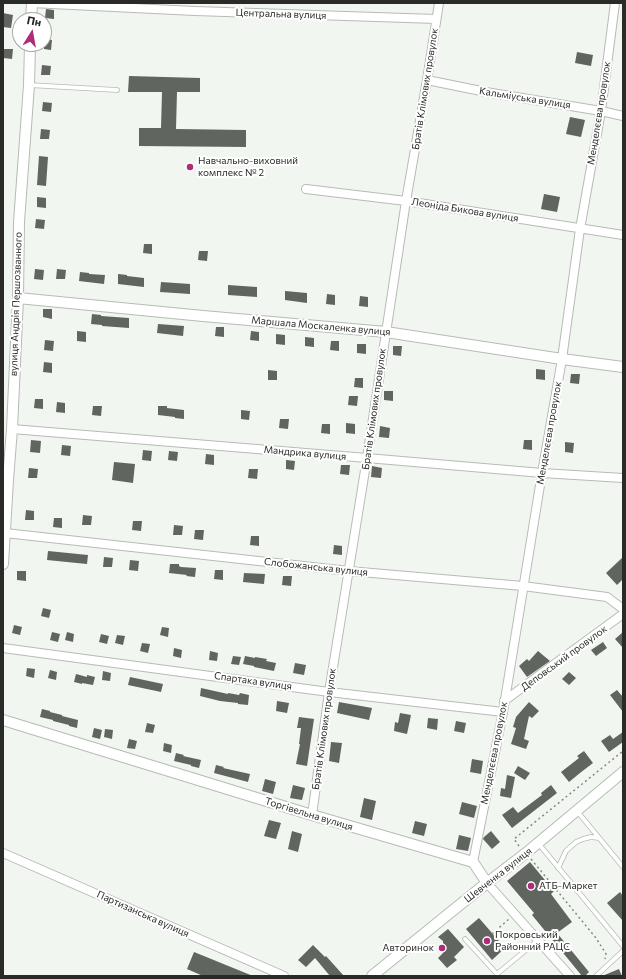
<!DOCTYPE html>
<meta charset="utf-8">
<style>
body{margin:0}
#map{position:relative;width:626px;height:979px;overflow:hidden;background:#f2f6f1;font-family:Commissioner,sans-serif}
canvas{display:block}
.frame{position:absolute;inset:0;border:4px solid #2a2b29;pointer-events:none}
.north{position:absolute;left:12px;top:12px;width:40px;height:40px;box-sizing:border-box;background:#fff;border:1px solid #aaaaa9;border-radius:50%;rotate:11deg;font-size:11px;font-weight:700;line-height:16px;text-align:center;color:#2a2b29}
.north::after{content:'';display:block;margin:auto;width:14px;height:18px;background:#ad2d7a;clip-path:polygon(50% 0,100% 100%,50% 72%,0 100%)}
</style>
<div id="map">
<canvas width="626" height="979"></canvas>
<div class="frame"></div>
<div class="north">Пн</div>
</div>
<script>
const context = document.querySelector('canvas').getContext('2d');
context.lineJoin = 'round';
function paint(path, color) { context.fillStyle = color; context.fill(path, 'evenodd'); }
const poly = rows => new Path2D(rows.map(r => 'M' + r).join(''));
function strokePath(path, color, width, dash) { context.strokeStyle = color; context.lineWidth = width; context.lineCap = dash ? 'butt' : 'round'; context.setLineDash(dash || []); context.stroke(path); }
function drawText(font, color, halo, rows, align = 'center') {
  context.font = font + ' Commissioner,sans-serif'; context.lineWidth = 4; context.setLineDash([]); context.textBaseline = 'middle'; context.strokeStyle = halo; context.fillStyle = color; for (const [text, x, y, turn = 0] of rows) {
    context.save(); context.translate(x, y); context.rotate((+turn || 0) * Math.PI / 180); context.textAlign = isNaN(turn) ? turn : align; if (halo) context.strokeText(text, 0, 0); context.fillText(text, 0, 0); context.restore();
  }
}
paint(poly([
 [46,9,54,10,54,19,45,18],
 [3,13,13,15,11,28,3,27],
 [44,39,52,40,51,50,44,49],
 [4,49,13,49,12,59,3,58],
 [577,52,593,55,591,66,575,63],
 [42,65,51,66,50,75,41,75],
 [129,76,200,78,200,92,177,92,176,129,246,130,246,147,139,146,139,128,161,128,162,92,128,92],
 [43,102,52,103,51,112,42,111],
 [570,117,585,120,581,137,566,134],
 [41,129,50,130,49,139,40,139],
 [39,156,48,157,46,186,37,185],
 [544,194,560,197,557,212,541,209],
 [37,197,46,198,46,208,37,207],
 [36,219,45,220,44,229,35,228],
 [144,244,152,244,152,254,143,253],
 [199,251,208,251,207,261,198,260],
 [35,269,44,270,43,280,34,279],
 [57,269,66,270,65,279,56,279],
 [80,272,89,273,89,274,105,275,104,284,79,281],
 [118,274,127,275,127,276,144,278,144,287,118,284],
 [161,282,190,284,190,294,160,292],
 [228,285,257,287,257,297,228,295],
 [285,291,307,293,307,303,285,300],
 [327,294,335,295,335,305,326,304],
 [360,296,368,297,368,307,359,306],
 [43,309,52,309,52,319,43,317],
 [92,314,101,315,101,316,129,318,129,328,102,326,102,325,91,324],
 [158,324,184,326,183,336,157,333],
 [216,327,224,327,224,337,215,336],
 [77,331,86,332,86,342,77,341],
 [251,331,259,332,259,341,250,340],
 [276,334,285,335,285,345,276,344],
 [305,337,314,338,314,347,305,346],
 [45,340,54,341,53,351,44,350],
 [331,341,339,341,339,351,330,350],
 [357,344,366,344,366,354,357,353],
 [393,346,402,346,401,356,393,355],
 [44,362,52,363,52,373,43,372],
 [536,369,545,370,545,380,536,379],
 [268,370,277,371,277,380,268,380],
 [571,374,580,374,579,384,570,383],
 [355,378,363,378,363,388,354,387],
 [384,391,393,391,393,401,384,400],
 [349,396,358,396,357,406,348,405],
 [35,399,43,399,43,409,34,408],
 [57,402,65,403,65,413,56,412],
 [93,406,102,406,101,416,92,415],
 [158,406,167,406,167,408,184,410,184,419,175,418,175,417,158,415],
 [241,410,250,411,249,420,241,419],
 [280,419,289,419,288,429,279,428],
 [346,423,355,424,355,434,346,433],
 [322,424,330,424,330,434,321,433],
 [380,426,390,428,389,438,379,437],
 [31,440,41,441,40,453,30,452],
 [524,440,532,440,532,450,523,449],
 [565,442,574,443,573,453,565,452],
 [62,445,71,446,70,456,61,455],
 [143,450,152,451,151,461,142,460],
 [169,451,178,452,177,461,168,460],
 [206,454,214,455,214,465,205,464],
 [286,460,295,461,294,470,286,469],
 [114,462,135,464,133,483,112,480],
 [341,465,350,465,349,475,340,474],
 [372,466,382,468,381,478,371,477],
 [29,468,38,469,37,478,28,478],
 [249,469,258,469,257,479,248,478],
 [26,510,34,511,34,520,25,520],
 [83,515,92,516,91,525,82,525],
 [54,518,62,518,62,528,53,527],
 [133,521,142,521,141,531,132,530],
 [174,525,183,526,182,535,173,535],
 [195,530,204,530,203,540,194,539],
 [251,536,259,536,259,546,250,545],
 [334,545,342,546,342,555,333,554],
 [48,551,88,555,87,564,47,560],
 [104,557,113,558,112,567,103,567],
 [623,557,623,579,617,585,606,573],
 [130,560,139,561,138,571,129,570],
 [170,564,179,564,179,566,181,567,196,568,195,577,186,576,187,575,169,573],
 [215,570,223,570,223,580,214,579],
 [17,571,26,571,26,581,17,580],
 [244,573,265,574,264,584,243,582],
 [283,576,292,576,291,586,282,585],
 [43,608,51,610,49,618,41,616],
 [14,625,22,627,20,635,12,633],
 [162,627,169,628,168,637,160,635],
 [52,632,60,634,58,642,50,640],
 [67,632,74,634,73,642,65,640],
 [623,632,623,648,615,639],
 [101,634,109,636,107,644,99,642],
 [117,635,125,636,123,645,115,643],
 [603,642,607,648,596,656,591,650],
 [142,643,150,644,148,653,140,651],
 [174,648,182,650,181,658,173,656],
 [210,651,218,653,217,661,209,660],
 [538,651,550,661,527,677,519,666,527,659,529,661],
 [233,656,241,657,239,665,231,664],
 [245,656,255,658,255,657,267,659,266,661,276,663,274,671,254,667,254,666,243,664],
 [295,663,306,665,304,675,293,673],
 [27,668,35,669,34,678,26,676],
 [50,670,57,672,56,680,48,678],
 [103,671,111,673,110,681,102,680],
 [569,672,576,678,569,685,562,679],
 [76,674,87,677,87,675,95,677,93,685,82,683,82,684,74,682],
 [130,677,163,684,161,692,128,685],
 [201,688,228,694,228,693,239,695,240,693,249,695,248,705,238,704,238,703,220,701,200,696],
 [617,690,623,697,623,712,610,695],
 [277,701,289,703,287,713,276,711],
 [339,702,372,708,369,720,337,713],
 [529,702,539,711,532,718,529,716,524,739,529,741,526,749,511,744,516,728,513,727,516,717],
 [42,709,50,711,50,712,62,715,62,716,78,720,77,728,69,726,69,725,53,721,53,720,40,717],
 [400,713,411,715,407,734,394,731,395,722,398,723],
 [299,717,314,719,307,766,296,764,300,744,299,744,301,728,297,728],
 [428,718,438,719,437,730,427,728],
 [456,721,466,723,464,733,454,731],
 [147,723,155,725,153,733,145,732],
 [94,728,102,730,100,739,92,737],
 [105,729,113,730,112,739,104,737],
 [623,732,623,742,609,752,601,741,610,735,613,739],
 [129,739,137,741,135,749,127,748],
 [331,742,342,743,339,763,329,761],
 [164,743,172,745,171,753,163,751],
 [584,751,593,763,580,773,569,782,561,772,579,758,577,756],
 [176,753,184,755,183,756,201,760,199,768,191,766,191,765,174,761],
 [472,759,483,761,481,774,470,772],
 [216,765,224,767,223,768,250,774,248,782,214,773],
 [518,766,530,773,525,780,514,773],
 [507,775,515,777,511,798,500,796,501,788,505,789],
 [265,779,276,782,273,794,262,791],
 [293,785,305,788,302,800,290,798],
 [551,785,557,793,512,828,502,815,513,807,518,813,542,795,541,793],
 [364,798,376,801,372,820,360,817],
 [462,802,477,806,474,818,459,814],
 [269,820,281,823,276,839,264,836],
 [415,821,427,824,424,836,412,833],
 [292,831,302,834,298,852,288,849],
 [491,831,500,842,492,849,483,839,484,837],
 [459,835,471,838,468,851,456,849],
 [530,862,554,891,551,894,572,922,557,933,589,972,585,976,582,976,532,915,534,913,507,881],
 [620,892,623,896,623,921,607,903],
 [479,918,505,948,492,960,466,929],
 [448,929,464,947,454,957,457,960,447,968,438,958,443,953,443,941,438,937],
 [313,945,325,957,326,956,344,976,330,976,315,958,306,967,298,960],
 [194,952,253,976,203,976,187,969],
 [619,969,622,976,602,976]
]), '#616560');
const service = poly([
 [29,85,117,90],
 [577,811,623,867],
 [538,843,623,946],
 [558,868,566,851,576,842,583,839,591,837,599,838],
 [465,939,497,974,538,940],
 [596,976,623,951]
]);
const minor = poly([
 [31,3,195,11,436,19],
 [427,80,486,92,601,111,623,116],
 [306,189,406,201,623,235],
 [12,429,367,458,542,473,623,478],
 [5,533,349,571,523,586,607,597,623,609],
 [3,648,329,692,503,712],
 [504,701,623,614],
 [312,815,329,692,367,458,406,201,427,80,439,3],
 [3,853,284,976],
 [473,862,503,712,542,473,562,359,580,229,601,111,615,3],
 [487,883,570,976]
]);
const tertiary = poly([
 [31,20,32,3],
 [18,298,203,316,386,332,562,359,623,367],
 [3,564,8,480,12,429,18,298,19,222,29,85,30,44],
 [3,720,312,815,473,862,487,883],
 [372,976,483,886,526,853,623,772]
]);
strokePath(service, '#b7bbb6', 5.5);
strokePath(minor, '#b7bbb6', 10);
strokePath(tertiary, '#b7bbb6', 12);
strokePath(poly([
 [519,846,514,839,623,751],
 [531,859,596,938,606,954,605,959],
 [492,934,509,919]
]), '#868885', 1.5, [2, 3]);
strokePath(service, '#fff', 4);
strokePath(minor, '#fff', 8);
strokePath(tertiary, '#fff', 10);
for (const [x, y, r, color] of [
 [190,167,4,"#ad2d7a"],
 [531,886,4,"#ad2d7a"],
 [487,941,4,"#ad2d7a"],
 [442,948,4,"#ad2d7a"]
]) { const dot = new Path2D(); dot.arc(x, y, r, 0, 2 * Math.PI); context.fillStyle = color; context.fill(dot); strokePath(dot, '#fff', 1.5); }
drawText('10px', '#2a2b29', '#fff', [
 ["Центральна вулиця",281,14,2],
 ["Братів Клімових провулок",425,89,-81],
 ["Кальміуська вулиця",525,98,9],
 ["Менделєєва провулок",599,113,-81],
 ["Леоніда Бикова вулиця",465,210,9],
 ["вулиця Андрія Першозванного",16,304,-88],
 ["Маршала Москаленка вулиця",321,326,5],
 ["Братів Клімових провулок",374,409,-82],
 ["Менделєєва провулок",549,433,-80],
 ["Мандрика вулиця",305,453,5],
 ["Слобожанська вулиця",316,567,6],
 ["Деповський провулок",564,658,-36],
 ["Спартака вулиця",253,681,8],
 ["Братів Клімових провулок",324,729,-82],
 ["Менделєєва провулок",494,753,-79],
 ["Торгівельна вулиця",309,814,17],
 ["Шевченка вулиця",498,875,-38],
 ["Партизанська вулиця",143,914,24]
]);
drawText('10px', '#2a2b29', '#fff', [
 ["Навчально-виховний",198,161],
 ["комплекс № 2",198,173],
 ["АТБ-Маркет",539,886],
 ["Покровський",495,935],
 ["Районний РАЦС",495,947],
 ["Авторинок",434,948,"right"]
], 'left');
</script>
